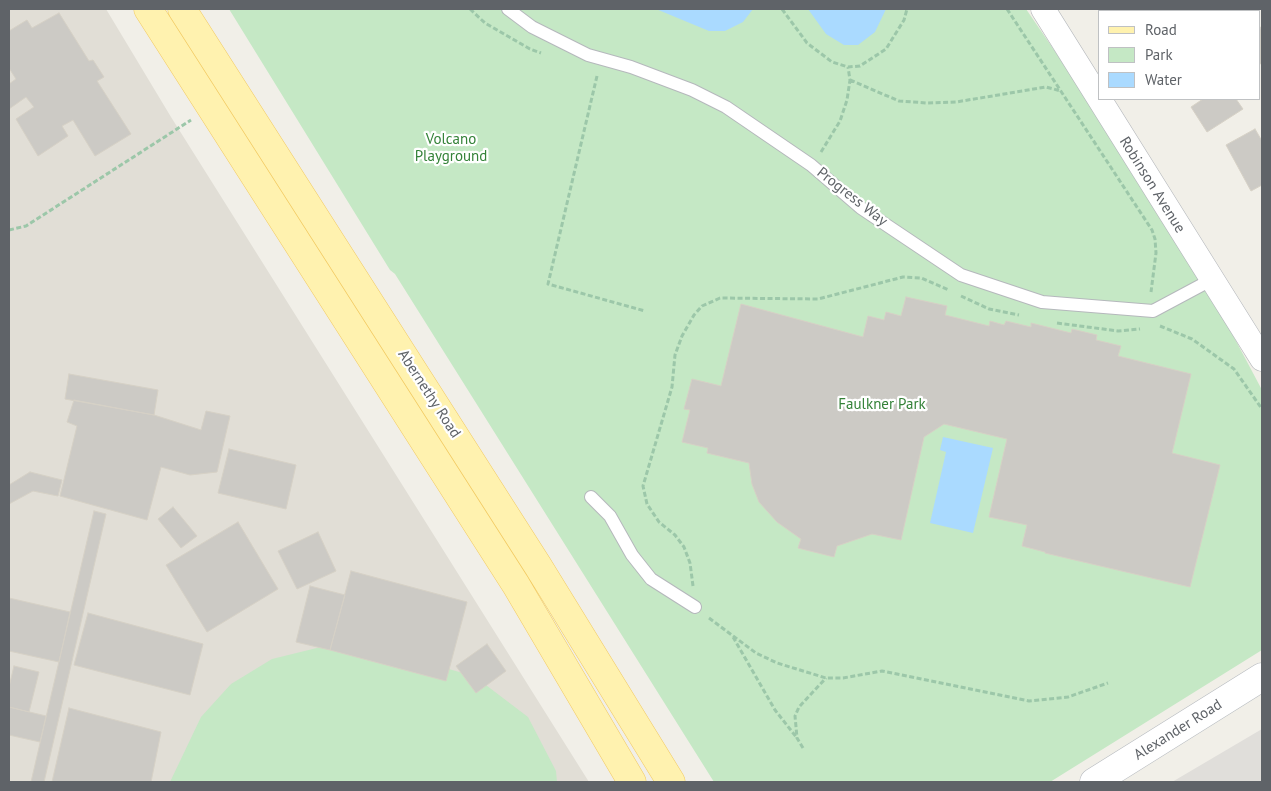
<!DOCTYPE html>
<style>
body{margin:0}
#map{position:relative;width:1271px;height:791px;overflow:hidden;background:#f1efe8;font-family:"PT Sans",sans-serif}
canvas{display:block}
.frame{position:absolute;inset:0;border:10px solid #5f6368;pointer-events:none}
.legend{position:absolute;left:1098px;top:10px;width:162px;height:90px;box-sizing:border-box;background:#fff;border:1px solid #bfc1c3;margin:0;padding:6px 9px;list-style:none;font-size:15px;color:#5f6368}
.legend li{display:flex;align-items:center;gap:10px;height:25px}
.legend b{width:25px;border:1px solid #bfc1c3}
</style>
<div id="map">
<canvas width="1271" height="791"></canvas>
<div class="frame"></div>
<ul class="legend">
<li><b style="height:6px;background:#fff2af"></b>Road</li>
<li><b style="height:14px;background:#c5e8c5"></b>Park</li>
<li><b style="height:14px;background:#aadaff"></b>Water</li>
</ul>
</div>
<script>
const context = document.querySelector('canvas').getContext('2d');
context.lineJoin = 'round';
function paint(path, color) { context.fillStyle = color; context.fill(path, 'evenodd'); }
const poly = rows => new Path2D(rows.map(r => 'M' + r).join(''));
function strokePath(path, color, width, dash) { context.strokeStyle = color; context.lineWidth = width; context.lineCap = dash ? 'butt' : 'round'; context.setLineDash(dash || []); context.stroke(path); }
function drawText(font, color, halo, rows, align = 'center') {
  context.font = font + ' "PT Sans",sans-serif'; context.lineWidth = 4.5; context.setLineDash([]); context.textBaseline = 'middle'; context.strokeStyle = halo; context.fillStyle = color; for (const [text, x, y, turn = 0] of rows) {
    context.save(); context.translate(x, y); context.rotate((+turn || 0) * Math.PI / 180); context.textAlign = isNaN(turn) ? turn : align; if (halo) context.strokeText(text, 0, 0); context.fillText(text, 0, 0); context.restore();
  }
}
paint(poly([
 [1262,729,1262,782,1172,782]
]), '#e0deda');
paint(poly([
 [9,9,106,9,171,117,589,782,9,782]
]), '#e1ded6');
paint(poly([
 [229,9,1026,9,1176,228,1262,390,1262,650,1050,782,714,782,395,274,390,270],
 [329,645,394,654,474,676,528,717,556,771,557,782,170,782,201,717,231,684,272,659]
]), '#c5e8c5');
paint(poly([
 [656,9,753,9,743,22,725,31,709,31],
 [808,9,886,9,875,32,858,45,844,45,826,34],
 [943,437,993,448,973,533,930,523,946,452,940,450]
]), '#aadaff');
const building = poly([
 [1151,9,1248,9,1249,11,1152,11,1151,9],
 [59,13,89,61,93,60,104,77,97,81,131,134,95,156,73,120,62,126,68,136,38,156,16,119,34,107,26,97,9,109,9,84,16,79,9,68,9,31,27,20,32,28,59,13],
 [1260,27,1262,31,1262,63,1260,64,1260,27],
 [1203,99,1236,99,1243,109,1207,132,1191,107,1203,99],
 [1255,129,1262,141,1262,185,1251,191,1226,145,1255,129],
 [906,297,947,306,945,315,989,326,990,321,1004,325,1006,321,1031,327,1031,323,1071,333,1072,329,1097,335,1096,340,1121,346,1118,356,1191,374,1172,453,1220,465,1190,587,1045,553,1045,552,1022,546,1027,525,989,517,1007,439,944,424,924,437,901,540,872,534,837,546,834,557,798,548,801,539,777,522,759,502,752,484,749,463,707,453,708,448,682,442,690,410,684,409,692,379,721,386,741,304,863,337,868,316,884,320,886,312,901,316,906,297],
 [69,374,158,390,154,415,65,399,69,374],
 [74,400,154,415,201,430,206,411,230,416,217,472,190,475,161,467,147,520,60,496,77,426,67,422,74,400],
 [229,449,296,465,286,509,218,493,229,449],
 [30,472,62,480,58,496,33,491,9,504,9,485,30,472],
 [173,507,197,536,181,548,158,519,173,507],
 [94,511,106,514,44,782,31,782,94,511],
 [238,522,278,589,207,632,166,565,238,522],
 [318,532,336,571,297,589,278,551,318,532],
 [351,571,467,602,446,681,330,650,351,571],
 [310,586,345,595,330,650,296,642,310,586],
 [9,598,70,612,59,662,9,651,9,598],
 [88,613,203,644,190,695,74,665,88,613],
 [487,644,506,671,476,693,456,666,487,644],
 [14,666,39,672,29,712,9,707,9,687,14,666],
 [9,707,46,716,40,742,9,735,9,707],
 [69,708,161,732,151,782,52,782,69,708]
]);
paint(building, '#cccac5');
strokePath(building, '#d6d1c6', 1);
const service = poly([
 [508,9,532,27,588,55,631,67,692,90,726,107,811,165,861,208,961,275,1042,302,1153,311,1211,280],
 [591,497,610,516,632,555,651,579,695,607]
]);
const minor = poly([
 [1043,9,1262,359]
]);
const secondary = poly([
 [1094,782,1262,677]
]);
const primary = poly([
 [148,9,516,585,632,782],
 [182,9,538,566,671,782]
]);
strokePath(service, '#b5b8bc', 14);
strokePath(minor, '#b5b8bc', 25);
strokePath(secondary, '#b6babf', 29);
strokePath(primary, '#f2c960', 29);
strokePath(poly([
 [470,9,485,23,530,49,541,53],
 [782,9,807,43,832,62,848,67,860,66,886,49,904,20,907,9],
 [1007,9,1152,230,1155,239,1156,253,1151,292],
 [597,76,548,284,645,311],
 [850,80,899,101,927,103,956,102,1046,87,1061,91],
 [821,152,840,121,847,100,850,80,848,67],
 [9,230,26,226,191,120],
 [961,296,989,309,1019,315],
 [1057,323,1118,331,1140,329],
 [1160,326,1192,339,1234,369,1262,409],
 [693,586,690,563,684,547,675,535,659,522,647,504,643,486,672,387,675,355,682,336,694,315,702,306,720,298,818,299,903,277,921,278,949,290],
 [709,618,756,653,777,663,826,678,843,678,882,671,1029,701,1068,697,1108,683],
 [733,637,775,710,797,738],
 [803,748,797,738,795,716,799,707,826,678]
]), '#9cc7a9', 3, [5, 2.5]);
strokePath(service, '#fff', 12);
strokePath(minor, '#fff', 24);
strokePath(secondary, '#fff', 28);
strokePath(primary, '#fff2af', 28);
drawText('15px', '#348238', '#fff', [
 ["Volcano",451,140],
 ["Playground",451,157],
 ["Faulkner Park",882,405]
]);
drawText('15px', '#5f6368', '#fff', [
 ["Robinson Avenue",1152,185,58],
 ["Progress Way",852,197,38],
 ["Abernethy Road",429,394,57],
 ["Alexander Road",1178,730,-32]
]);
</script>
